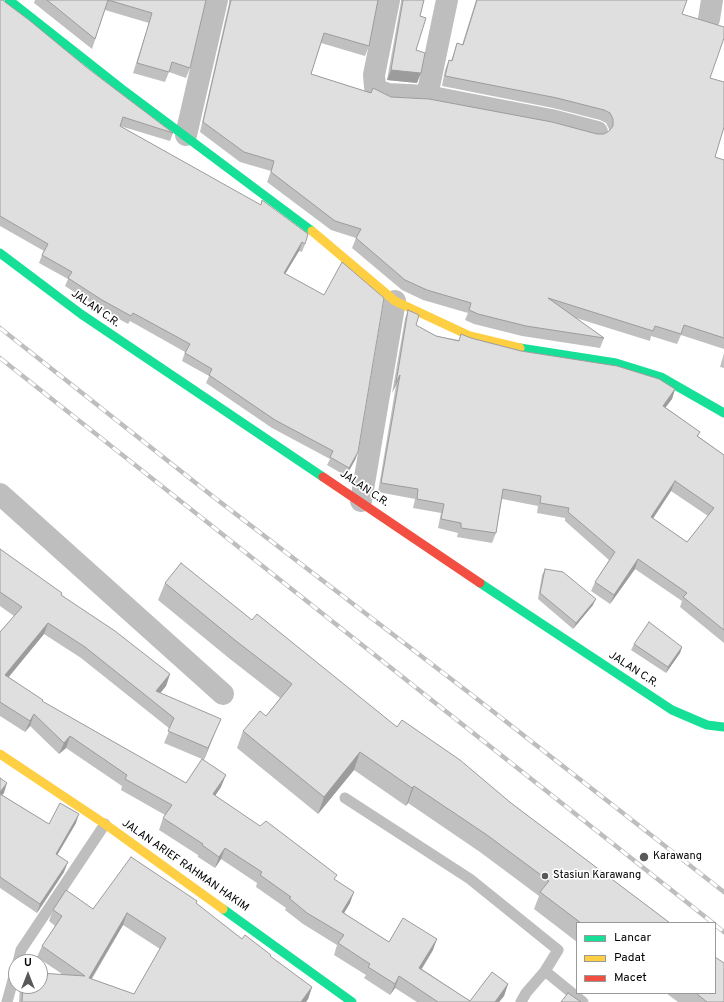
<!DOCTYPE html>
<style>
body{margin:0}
#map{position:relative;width:724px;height:1002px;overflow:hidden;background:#fff;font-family:Overpass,sans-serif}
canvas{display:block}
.legend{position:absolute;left:576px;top:922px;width:140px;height:72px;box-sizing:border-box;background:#fff;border:1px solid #999;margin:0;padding:5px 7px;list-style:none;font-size:12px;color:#000}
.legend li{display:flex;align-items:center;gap:8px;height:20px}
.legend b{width:20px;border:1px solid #999}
.north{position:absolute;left:8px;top:954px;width:40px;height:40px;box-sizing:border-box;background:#fff;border:1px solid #999;border-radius:50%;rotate:0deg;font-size:11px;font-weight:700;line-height:16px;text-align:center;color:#000}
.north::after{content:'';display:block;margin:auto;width:14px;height:18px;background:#595959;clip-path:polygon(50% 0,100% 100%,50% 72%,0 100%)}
</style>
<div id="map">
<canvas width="724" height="1002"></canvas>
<ul class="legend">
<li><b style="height:5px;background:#16e098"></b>Lancar</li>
<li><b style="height:5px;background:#ffcf43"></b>Padat</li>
<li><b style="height:5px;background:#f24e42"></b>Macet</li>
</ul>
<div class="north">U</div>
</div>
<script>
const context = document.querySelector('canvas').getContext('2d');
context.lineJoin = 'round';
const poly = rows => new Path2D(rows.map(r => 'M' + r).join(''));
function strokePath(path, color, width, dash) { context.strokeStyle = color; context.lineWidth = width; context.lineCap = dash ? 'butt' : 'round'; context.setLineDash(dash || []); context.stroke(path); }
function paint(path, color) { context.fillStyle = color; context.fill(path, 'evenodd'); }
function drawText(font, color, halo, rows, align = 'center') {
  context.font = font + ' Overpass,sans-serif'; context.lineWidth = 3.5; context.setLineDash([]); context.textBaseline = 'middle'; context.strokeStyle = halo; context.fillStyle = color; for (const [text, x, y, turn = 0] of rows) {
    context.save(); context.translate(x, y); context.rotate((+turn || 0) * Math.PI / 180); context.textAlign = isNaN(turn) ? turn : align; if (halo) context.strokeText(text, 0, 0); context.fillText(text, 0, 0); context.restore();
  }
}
strokePath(poly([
 [345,798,470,879,558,950,545,971,526,993,521,1002],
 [18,962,21,950,105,824],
 [545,971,583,1002],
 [7,1002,16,969]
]), '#bebebe', 11);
strokePath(poly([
 [389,0,374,75,375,87,380,91,388,94,427,96,551,120,597,132],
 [709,19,712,0],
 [427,96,447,0],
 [186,135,217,0],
 [0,494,223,694],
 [361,501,395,301]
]), '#bebebe', 22);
strokePath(poly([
 [9,0,122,89,312,231],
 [0,253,81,314,323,477],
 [520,348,616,363,661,377,724,413],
 [480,583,672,710,707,725,724,727],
 [223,909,352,1002]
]), '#16e098', 9);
strokePath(poly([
 [312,231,395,301,470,336,520,348],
 [0,754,105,824,223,909]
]), '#ffcf43', 9);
strokePath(poly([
 [323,477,480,583]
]), '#f24e42', 9);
const rail = poly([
 [0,328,211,495,472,695,724,892],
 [0,358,713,923],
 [715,925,724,932]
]);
strokePath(rail, '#bebebe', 4.5);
strokePath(rail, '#fff', 3, [9]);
paint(poly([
 [0,0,5,2,86,67,173,133,170,141,120,126,305,244,302,252,299,251,285,274,358,452,355,460,346,476,327,465,330,459,272,428,206,383,209,376,182,361,185,352,130,321,128,324,99,308,65,286,68,279,39,263,42,255,44,251,0,226],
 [35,0,206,0,190,68,186,78,169,72,165,82,133,73,149,23,105,10,92,49,34,3],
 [229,0,378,0,369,46,365,56,321,43,311,74,371,93,597,134,604,134,609,131,609,129,606,123,600,120,553,108,442,86,445,70,449,60,451,61,457,43,462,45,476,0,687,0,682,14,710,78,715,157,724,160,724,349,681,335,677,344,651,336,650,341,576,318,604,338,600,348,522,336,474,324,465,320,468,313,423,300,402,290,352,248,356,238,331,230,267,182,271,171,240,162,200,132,229,3],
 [401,0,424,0,420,16,416,50,417,83,387,80,401,2],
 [408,310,416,325,436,336,459,340,471,338,675,389,672,399,665,407,700,432,698,436,724,455,724,643,680,607,682,601,635,569,610,604,591,591,595,582,609,560,565,521,565,518,537,513,538,506,502,499,496,533,492,543,457,537,458,533,438,528,441,513,413,508,415,499,378,492,396,385,392,393,405,319],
 [671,491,708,516,687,542,653,519],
 [724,353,724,368,720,367],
 [0,549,61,595,170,674,166,686,160,693,216,730,204,760,221,787,215,796,335,880,350,903,344,913,389,942,433,950,422,969,470,1001,508,984,504,996,499,1002,417,1002,395,988,390,995,364,978,366,975,334,955,337,945,303,924,285,910,286,908,256,887,257,883,221,859,215,868,198,857,198,855,159,830,163,818,165,815,121,790,122,786,66,748,59,754,30,726,25,732,0,716,0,632,14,616,0,606],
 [44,634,81,658,170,729,164,743,202,759,186,783,42,702,9,677],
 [545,569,593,605,573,629,538,599,542,575],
 [165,583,252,620,397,727,511,803,670,923,577,923,577,942,534,909,539,896,480,852,408,803,406,806,354,770,318,814,237,748,243,731,266,716,280,698,230,659,158,600],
 [634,644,682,647,680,653,666,673,631,650],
 [0,778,4,793,2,795,49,824,76,823,57,855,64,872,37,913,0,888],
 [196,904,242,939,271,955,270,957,312,987,308,999,306,1002,19,1002,20,986,40,986,62,974,37,957,42,946,55,926,49,921,53,910,93,909],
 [123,925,160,949,134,994,92,979],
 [666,993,715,993,724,1002,678,1002]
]), '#c0c0c0');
paint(poly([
 [391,70,421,73,417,83,387,80],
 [302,242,299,251,281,281,284,273],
 [400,375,396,385,392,393,396,383],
 [675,389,672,399,660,415,663,406],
 [358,452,355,460,346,476,349,468],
 [675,481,671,491,647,527,651,517],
 [638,559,635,569,610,604,614,595],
 [596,599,593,605,573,629,576,623],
 [48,623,44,634,1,686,5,675],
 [682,647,680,653,666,673,668,667],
 [170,674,166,686,154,701,156,691],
 [34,714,30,726,25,732,30,721],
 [221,719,216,730,204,760,208,748],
 [70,736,66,748,59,754,64,743],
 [360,752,354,770,318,814,324,797],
 [226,775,221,787,208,806,213,794],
 [7,783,4,793,0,797,0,792],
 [414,786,408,803,406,806,412,788],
 [79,814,76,823,52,864,56,854],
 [225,848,221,859,215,868,219,857],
 [68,862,64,872,37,913,40,904],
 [354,892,350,903,338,923,342,912],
 [127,913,123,925,85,989,89,978],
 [437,939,433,950,415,979,419,968],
 [399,976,395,988,390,995,395,984],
 [508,984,504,996,499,1002,495,1002],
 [312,987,308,999,306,1002,301,1002]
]), '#9c9c9c');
const building = poly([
 [0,0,3,0,5,2,29,20,86,67,173,133,123,117,120,126,261,205,262,200,308,234,305,244,302,242,284,273,324,295,342,262,384,298,358,452,349,468,330,457,333,451,275,420,209,375,212,369,185,353,190,344,133,313,131,316,102,300,68,278,72,272,42,255,48,244,0,216,0,0],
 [47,0,206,0,190,68,172,62,169,72,137,63,152,13,108,0,95,39,47,0],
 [231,0,378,0,369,46,324,33,311,74,371,93,373,88,391,97,429,99,552,122,597,134,604,134,609,131,613,126,613,119,610,113,604,110,557,98,445,76,449,60,452,61,457,43,463,45,477,0,687,0,682,14,724,27,724,38,710,78,724,82,724,127,715,157,724,160,724,338,684,325,681,334,655,326,653,331,548,298,604,338,526,326,478,314,469,310,471,303,427,290,405,280,356,238,361,229,335,221,271,172,274,161,244,152,203,122,231,0],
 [403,0,424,0,420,16,426,18,416,50,425,53,421,73,391,70,403,0],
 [408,310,419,315,416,325,436,336,459,341,461,334,471,338,521,351,617,366,659,379,675,389,663,406,700,432,697,436,724,455,724,630,683,597,687,593,638,559,614,595,595,582,615,552,568,512,569,508,540,503,541,496,503,489,496,533,461,528,461,523,441,519,444,504,417,499,418,489,381,483,400,375,396,383,408,310],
 [675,481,714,508,687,542,651,517,675,481],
 [0,549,62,593,61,595,115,631,170,674,156,691,221,719,208,748,168,731,174,718,85,647,48,623,5,675,43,700,42,701,186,783,202,759,226,775,213,794,260,826,266,821,337,875,334,879,354,892,342,912,389,942,403,918,437,939,419,968,470,1001,492,972,508,984,495,1002,438,1002,399,976,395,984,368,967,370,964,338,943,344,935,307,913,289,898,291,897,260,875,262,872,225,848,219,857,202,845,203,844,163,818,172,805,125,779,127,775,70,736,64,743,34,714,30,721,0,702,0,632,22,607,0,592,0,549],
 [181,563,252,620,257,614,397,727,402,720,460,760,511,803,670,923,581,923,540,892,549,881,487,835,414,786,412,788,360,752,324,797,243,731,260,711,266,716,292,684,236,641,165,583,181,563],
 [545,569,563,572,596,599,576,623,540,593,545,569],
 [649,622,682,647,668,667,634,644,649,622],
 [0,778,7,783,0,792,0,778],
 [0,794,49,824,60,803,79,814,56,854,68,862,40,904,0,877,0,794],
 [131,857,197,901,196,903,242,939,245,935,271,955,270,956,312,987,301,1002,22,1002,23,986,40,986,40,973,85,976,42,946,62,916,53,910,66,890,93,909,131,857],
 [127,913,166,938,134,994,89,978,127,913],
 [715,957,724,963,724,1002,707,1002,696,993,715,993,715,957],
 [568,993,581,1002,561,1002,568,993]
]);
paint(building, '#dfdfdf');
strokePath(building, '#9c9c9c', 1);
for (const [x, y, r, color] of [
 [644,857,5,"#595959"],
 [545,876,4,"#595959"]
]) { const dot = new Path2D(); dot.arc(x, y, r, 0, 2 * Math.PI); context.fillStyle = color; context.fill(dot); strokePath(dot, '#fff', 1.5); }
drawText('11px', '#000', '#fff', [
 ["JALAN C.R.",95,309,35],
 ["JALAN C.R.",364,489,34],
 ["JALAN C.R.",633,670,33],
 ["JALAN ARIEF RAHMAN HAKIM",185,866,35]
]);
drawText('11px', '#000', '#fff', [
 ["Karawang",653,857],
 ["Stasiun Karawang",553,876]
], 'left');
</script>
